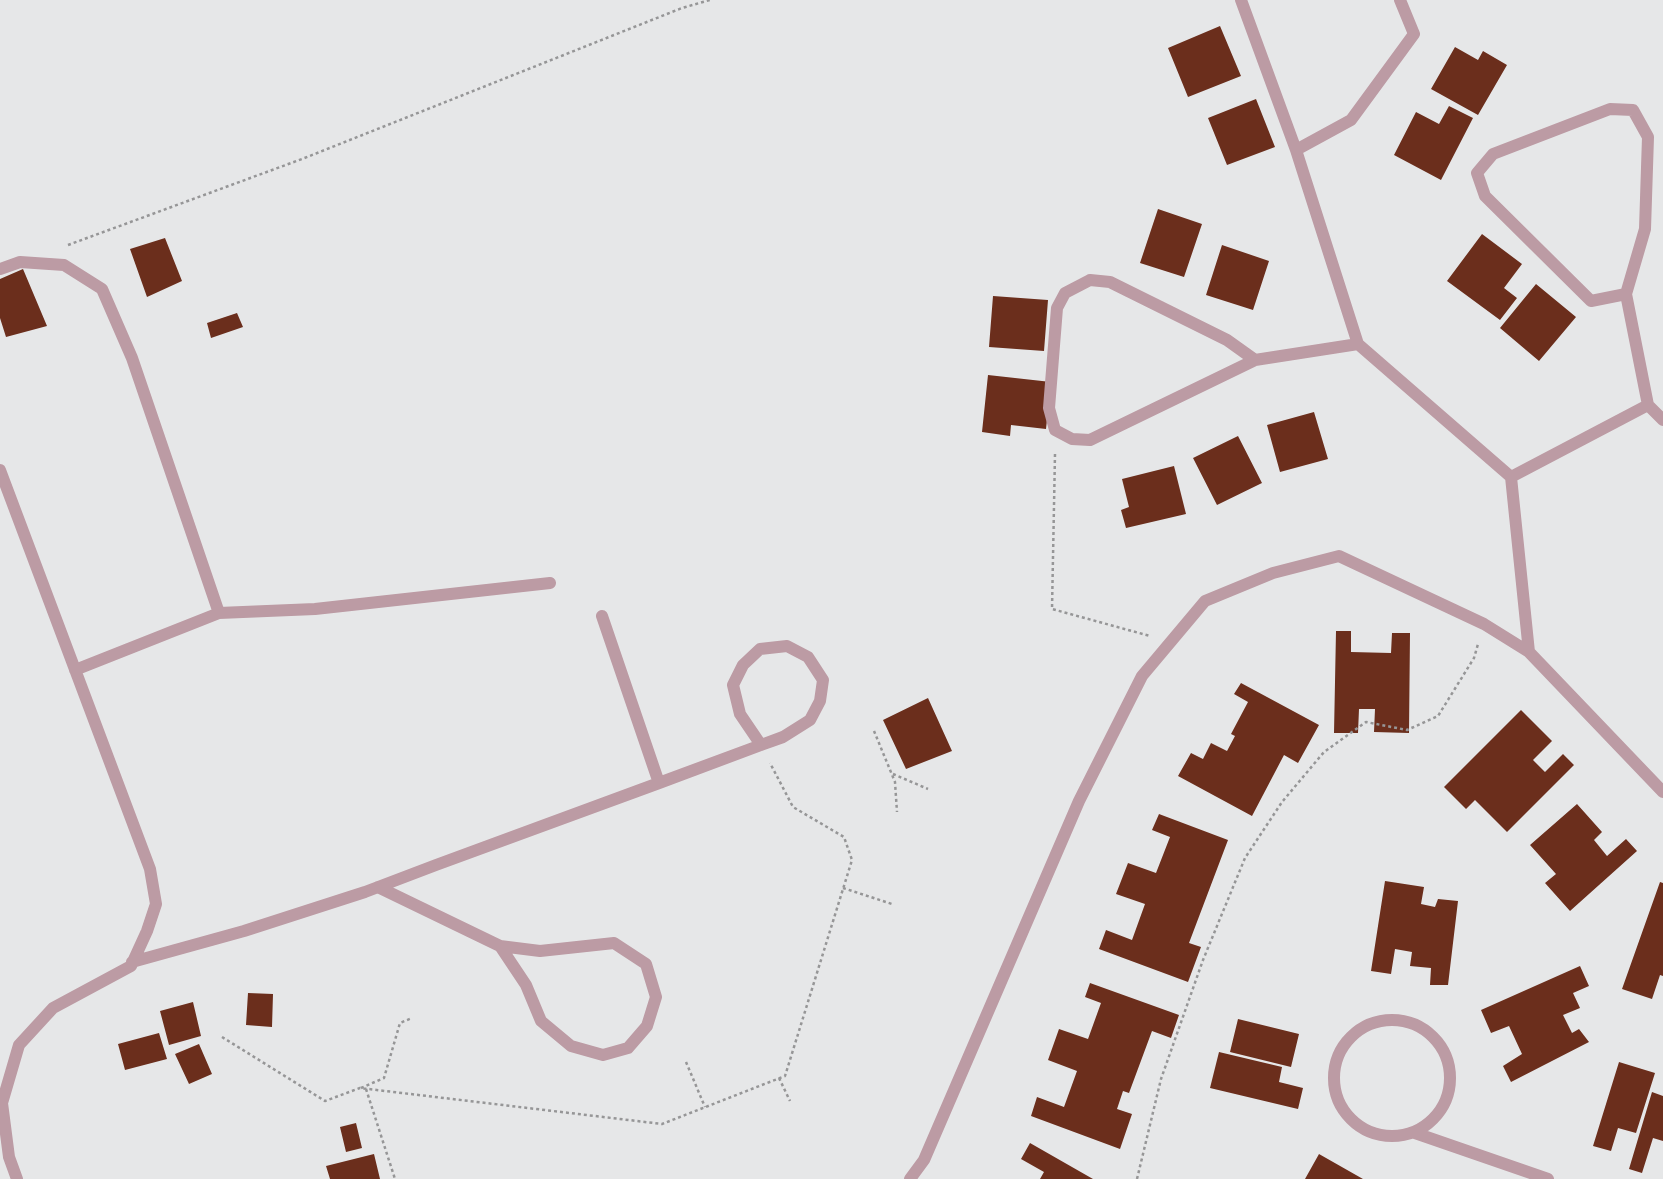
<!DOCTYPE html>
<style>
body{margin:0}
canvas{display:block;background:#e6e7e8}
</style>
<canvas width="1663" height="1179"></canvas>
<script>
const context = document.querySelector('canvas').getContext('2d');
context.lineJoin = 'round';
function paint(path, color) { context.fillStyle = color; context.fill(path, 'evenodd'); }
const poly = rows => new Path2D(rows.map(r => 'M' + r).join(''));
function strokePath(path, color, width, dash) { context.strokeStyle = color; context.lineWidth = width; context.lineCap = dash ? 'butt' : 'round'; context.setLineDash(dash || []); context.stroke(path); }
paint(poly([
 [1220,26,1241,76,1188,97,1168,48],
 [1455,47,1478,60,1483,51,1507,65,1478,115,1431,89],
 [1256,99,1275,147,1227,165,1208,118],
 [1449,106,1473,118,1441,180,1394,155,1416,112,1439,124],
 [1158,209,1202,224,1184,277,1140,263],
 [1482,234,1522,264,1504,288,1517,298,1500,320,1447,281],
 [165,238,182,281,147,297,130,249],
 [1222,245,1269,261,1253,310,1206,295],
 [23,269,47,326,6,337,0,318,0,279],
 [1536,284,1576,317,1539,361,1500,328],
 [993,296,1048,300,1044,351,989,347],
 [237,313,243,327,211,338,207,323],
 [988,375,1051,382,1046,429,1011,425,1010,436,982,432],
 [1314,412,1328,459,1280,472,1267,425],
 [1238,436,1262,483,1217,505,1193,458],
 [1174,466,1186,514,1126,528,1121,510,1129,507,1122,479],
 [1336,631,1351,631,1351,652,1391,653,1392,633,1410,633,1409,733,1374,732,1375,709,1359,709,1358,733,1334,733],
 [1241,683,1319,725,1298,763,1284,755,1252,816,1178,776,1191,753,1203,759,1211,743,1227,751,1235,736,1231,734,1248,702,1234,694],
 [928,698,952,751,906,769,883,720],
 [1521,710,1552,741,1533,760,1545,772,1563,754,1574,765,1507,832,1475,800,1466,809,1444,787],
 [1577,804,1602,832,1594,840,1607,856,1626,839,1637,851,1570,911,1545,883,1556,874,1530,845],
 [1159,814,1228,840,1189,943,1201,947,1188,982,1099,949,1106,930,1132,940,1145,904,1116,894,1128,863,1156,873,1170,837,1152,830],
 [1385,881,1424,887,1421,904,1435,907,1438,899,1458,901,1448,985,1430,985,1431,968,1410,966,1412,952,1395,949,1391,974,1371,971],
 [1660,882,1663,883,1663,976,1660,975,1652,999,1622,989],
 [1580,966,1589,986,1573,993,1580,1008,1563,1015,1572,1033,1579,1029,1589,1042,1511,1082,1503,1066,1522,1054,1509,1026,1491,1033,1481,1010],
 [1090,983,1179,1015,1171,1038,1152,1031,1129,1093,1123,1091,1117,1109,1132,1114,1120,1149,1031,1116,1037,1097,1064,1107,1077,1071,1048,1060,1059,1029,1088,1039,1101,1003,1085,997],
 [248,993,273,994,272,1027,246,1025],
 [193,1002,201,1036,169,1045,160,1011],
 [1238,1019,1299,1034,1291,1067,1230,1052],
 [159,1033,167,1059,125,1070,118,1044],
 [199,1044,212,1074,189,1084,175,1054],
 [1219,1052,1282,1067,1279,1082,1303,1088,1298,1109,1210,1088],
 [1619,1062,1655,1073,1636,1133,1618,1128,1611,1151,1593,1146],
 [1652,1092,1663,1096,1663,1141,1653,1138,1642,1173,1629,1169],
 [356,1123,362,1148,346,1152,340,1127],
 [1030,1143,1093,1179,1040,1179,1044,1172,1021,1159],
 [374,1154,380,1179,330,1179,326,1166],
 [1319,1154,1363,1179,1305,1179]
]), '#6b2e1c');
strokePath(poly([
 [68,245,302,159,682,8,710,0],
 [1055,454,1052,609,1150,636],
 [874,731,895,782,897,812],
 [893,774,928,789],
 [843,888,892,904],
 [222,1037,325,1101,360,1088,662,1124,785,1076,852,860,844,837,793,807,770,763],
 [686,1062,705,1107],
 [779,1078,790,1101],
 [361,1088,384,1078,400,1023,412,1018],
 [366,1089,395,1179],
 [1137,1179,1161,1079,1203,960,1245,858,1282,802,1324,752,1366,722,1407,730,1438,716,1474,658,1478,644]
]), '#969697', 2.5, [3, 3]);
strokePath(poly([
 [1241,0,1296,150,1351,120,1414,34,1400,0],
 [1610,109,1633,110,1648,137,1645,229,1626,294,1591,301,1485,196,1477,173,1493,154,1610,109],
 [1296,150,1358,344,1511,477,1529,652],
 [0,269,20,262,64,265,102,289,132,358,219,613],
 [1090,280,1110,282,1227,340,1255,360,1090,440,1072,439,1055,430,1049,408,1057,308,1065,293,1090,280],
 [1626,294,1648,405],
 [1255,360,1358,344],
 [0,470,150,869,156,904,147,931,131,966,53,1008,19,1045,2,1103,9,1157,17,1179],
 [1511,477,1648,405,1663,420],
 [602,616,659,783],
 [75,670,219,613,315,609,550,583],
 [378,887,500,946,526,985,541,1021,571,1046,603,1055,628,1048,647,1026,656,997,646,964,614,943,540,951,500,946],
 [132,962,244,931,365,892,436,865,659,783,761,745,783,737,810,720,820,701,823,680,808,657,787,646,760,649,743,665,733,685,740,714,761,745],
 '1334 1078a58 58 0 1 1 116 0a58 58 0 1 1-116 0Z',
 [1415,1133,1548,1179],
 [910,1179,924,1160,1079,801,1142,676,1205,601,1273,573,1339,556,1484,624,1529,652,1663,792]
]), '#bc9ba4', 12);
</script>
